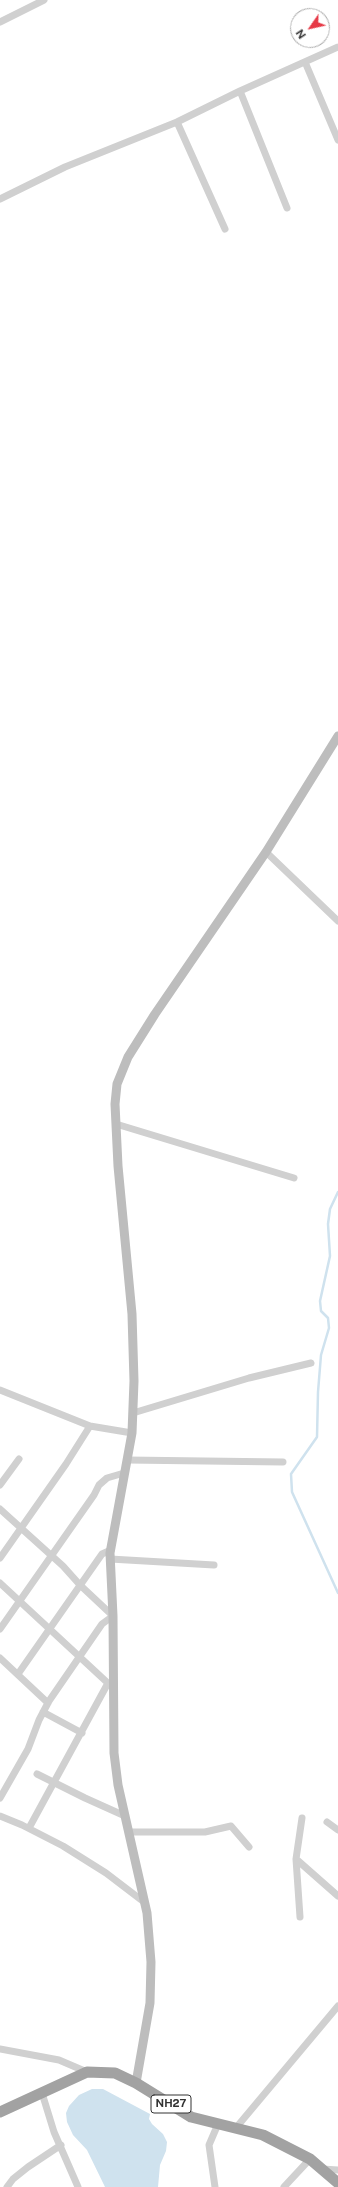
<!DOCTYPE html>
<style>
body{margin:0}
#map{position:relative;width:338px;height:2187px;overflow:hidden;background:#fff;font-family:"Public Sans",sans-serif}
canvas{display:block}
.north{position:absolute;left:290px;top:8px;width:40px;height:40px;box-sizing:border-box;background:#fff;border:1px solid #adadad;border-radius:50%;rotate:236deg;font-size:11px;font-weight:700;line-height:16px;text-align:center;color:#333}
.north::after{content:'';display:block;margin:auto;width:14px;height:18px;background:#e63946;clip-path:polygon(50% 0,100% 100%,50% 72%,0 100%)}
</style>
<div id="map">
<canvas width="338" height="2187"></canvas>
<div class="north">N</div>
</div>
<script>
const context = document.querySelector('canvas').getContext('2d');
context.lineJoin = 'round';
function paint(path, color) { context.fillStyle = color; context.fill(path, 'evenodd'); }
const poly = rows => new Path2D(rows.map(r => 'M' + r).join(''));
function strokePath(path, color, width, dash) { context.strokeStyle = color; context.lineWidth = width; context.lineCap = dash ? 'butt' : 'round'; context.setLineDash(dash || []); context.stroke(path); }
function drawText(font, color, halo, rows, align = 'center') {
  context.font = font + ' "Public Sans",sans-serif'; context.lineWidth = 4; context.setLineDash([]); context.textBaseline = 'middle'; context.strokeStyle = halo; context.fillStyle = color; for (const [text, x, y, turn = 0] of rows) {
    context.save(); context.translate(x, y); context.rotate((+turn || 0) * Math.PI / 180); context.textAlign = isNaN(turn) ? turn : align; if (halo) context.strokeText(text, 0, 0); context.fillText(text, 0, 0); context.restore();
  }
}
paint(poly([
 [92,2089,103,2089,150,2114,149,2119,152,2124,163,2134,167,2142,166,2151,160,2165,158,2187,105,2187,87,2150,73,2135,67,2122,66,2113,69,2106,79,2095]
]), '#cfe2ee');
strokePath(poly([
 [338,1192,330,1209,328,1224,330,1256,320,1301,321,1311,328,1318,329,1328,321,1355,318,1392,317,1437,291,1474,292,1492,338,1593]
]), '#cfe2ee', 2.5);
strokePath(poly([
 [0,22,44,0],
 [305,62,338,140],
 [240,91,287,208],
 [177,122,225,229],
 [0,199,65,167,177,122,240,91,338,47],
 [266,852,338,921],
 [116,1124,294,1178],
 [0,1390,90,1426,132,1433],
 [133,1413,249,1378,311,1363],
 [127,1460,283,1462],
 [0,1485,19,1459],
 [0,1509,63,1566,80,1585,113,1616,102,1624,49,1701,39,1720,28,1749,0,1798],
 [0,1558,66,1464,90,1426],
 [110,1559,214,1565],
 [0,1583,111,1686],
 [0,1629,94,1495,99,1485,107,1478,124,1473],
 [0,1658,48,1703],
 [18,1674,102,1554,111,1550],
 [43,1712,82,1733],
 [37,1774,85,1798,125,1816],
 [0,1816,22,1825,63,1846,106,1873,144,1902],
 [327,1822,338,1830],
 [29,1828,108,1683],
 [129,1832,205,1832,231,1826,249,1847],
 [296,1859,302,1818],
 [300,1917,296,1859,338,1896],
 [0,2049,59,2060,87,2072],
 [42,2093,54,2132,78,2187],
 [235,2129,338,2006],
 [322,2169,338,2170],
 [7,2187,13,2179,28,2167,61,2145],
 [215,2187,209,2145,218,2124],
 [284,2187,310,2159]
]), '#d0d0d0', 7);
strokePath(poly([
 [136,2083,150,2003,151,1962,147,1913,118,1785,114,1753,113,1616,110,1553,132,1433,134,1381,132,1314,118,1166,115,1104,117,1084,128,1057,155,1014,266,852,338,736]
]), '#bdbdbd', 9);
strokePath(poly([
 [0,2112,87,2072,115,2073,136,2083,191,2117,263,2135,310,2159,338,2183]
]), '#a2a2a2', 11);
for (const [x, y, w] of [
 [171,2104,40]
]) { const box = new Path2D(); box.roundRect(x - w / 2, y - 9, w, 18, 3); context.fillStyle = '#fff'; context.fill(box); strokePath(box, '#333', 1); }
drawText('bold 11px', '#333', null, [
 ["NH27",171,2104]
]);
</script>
